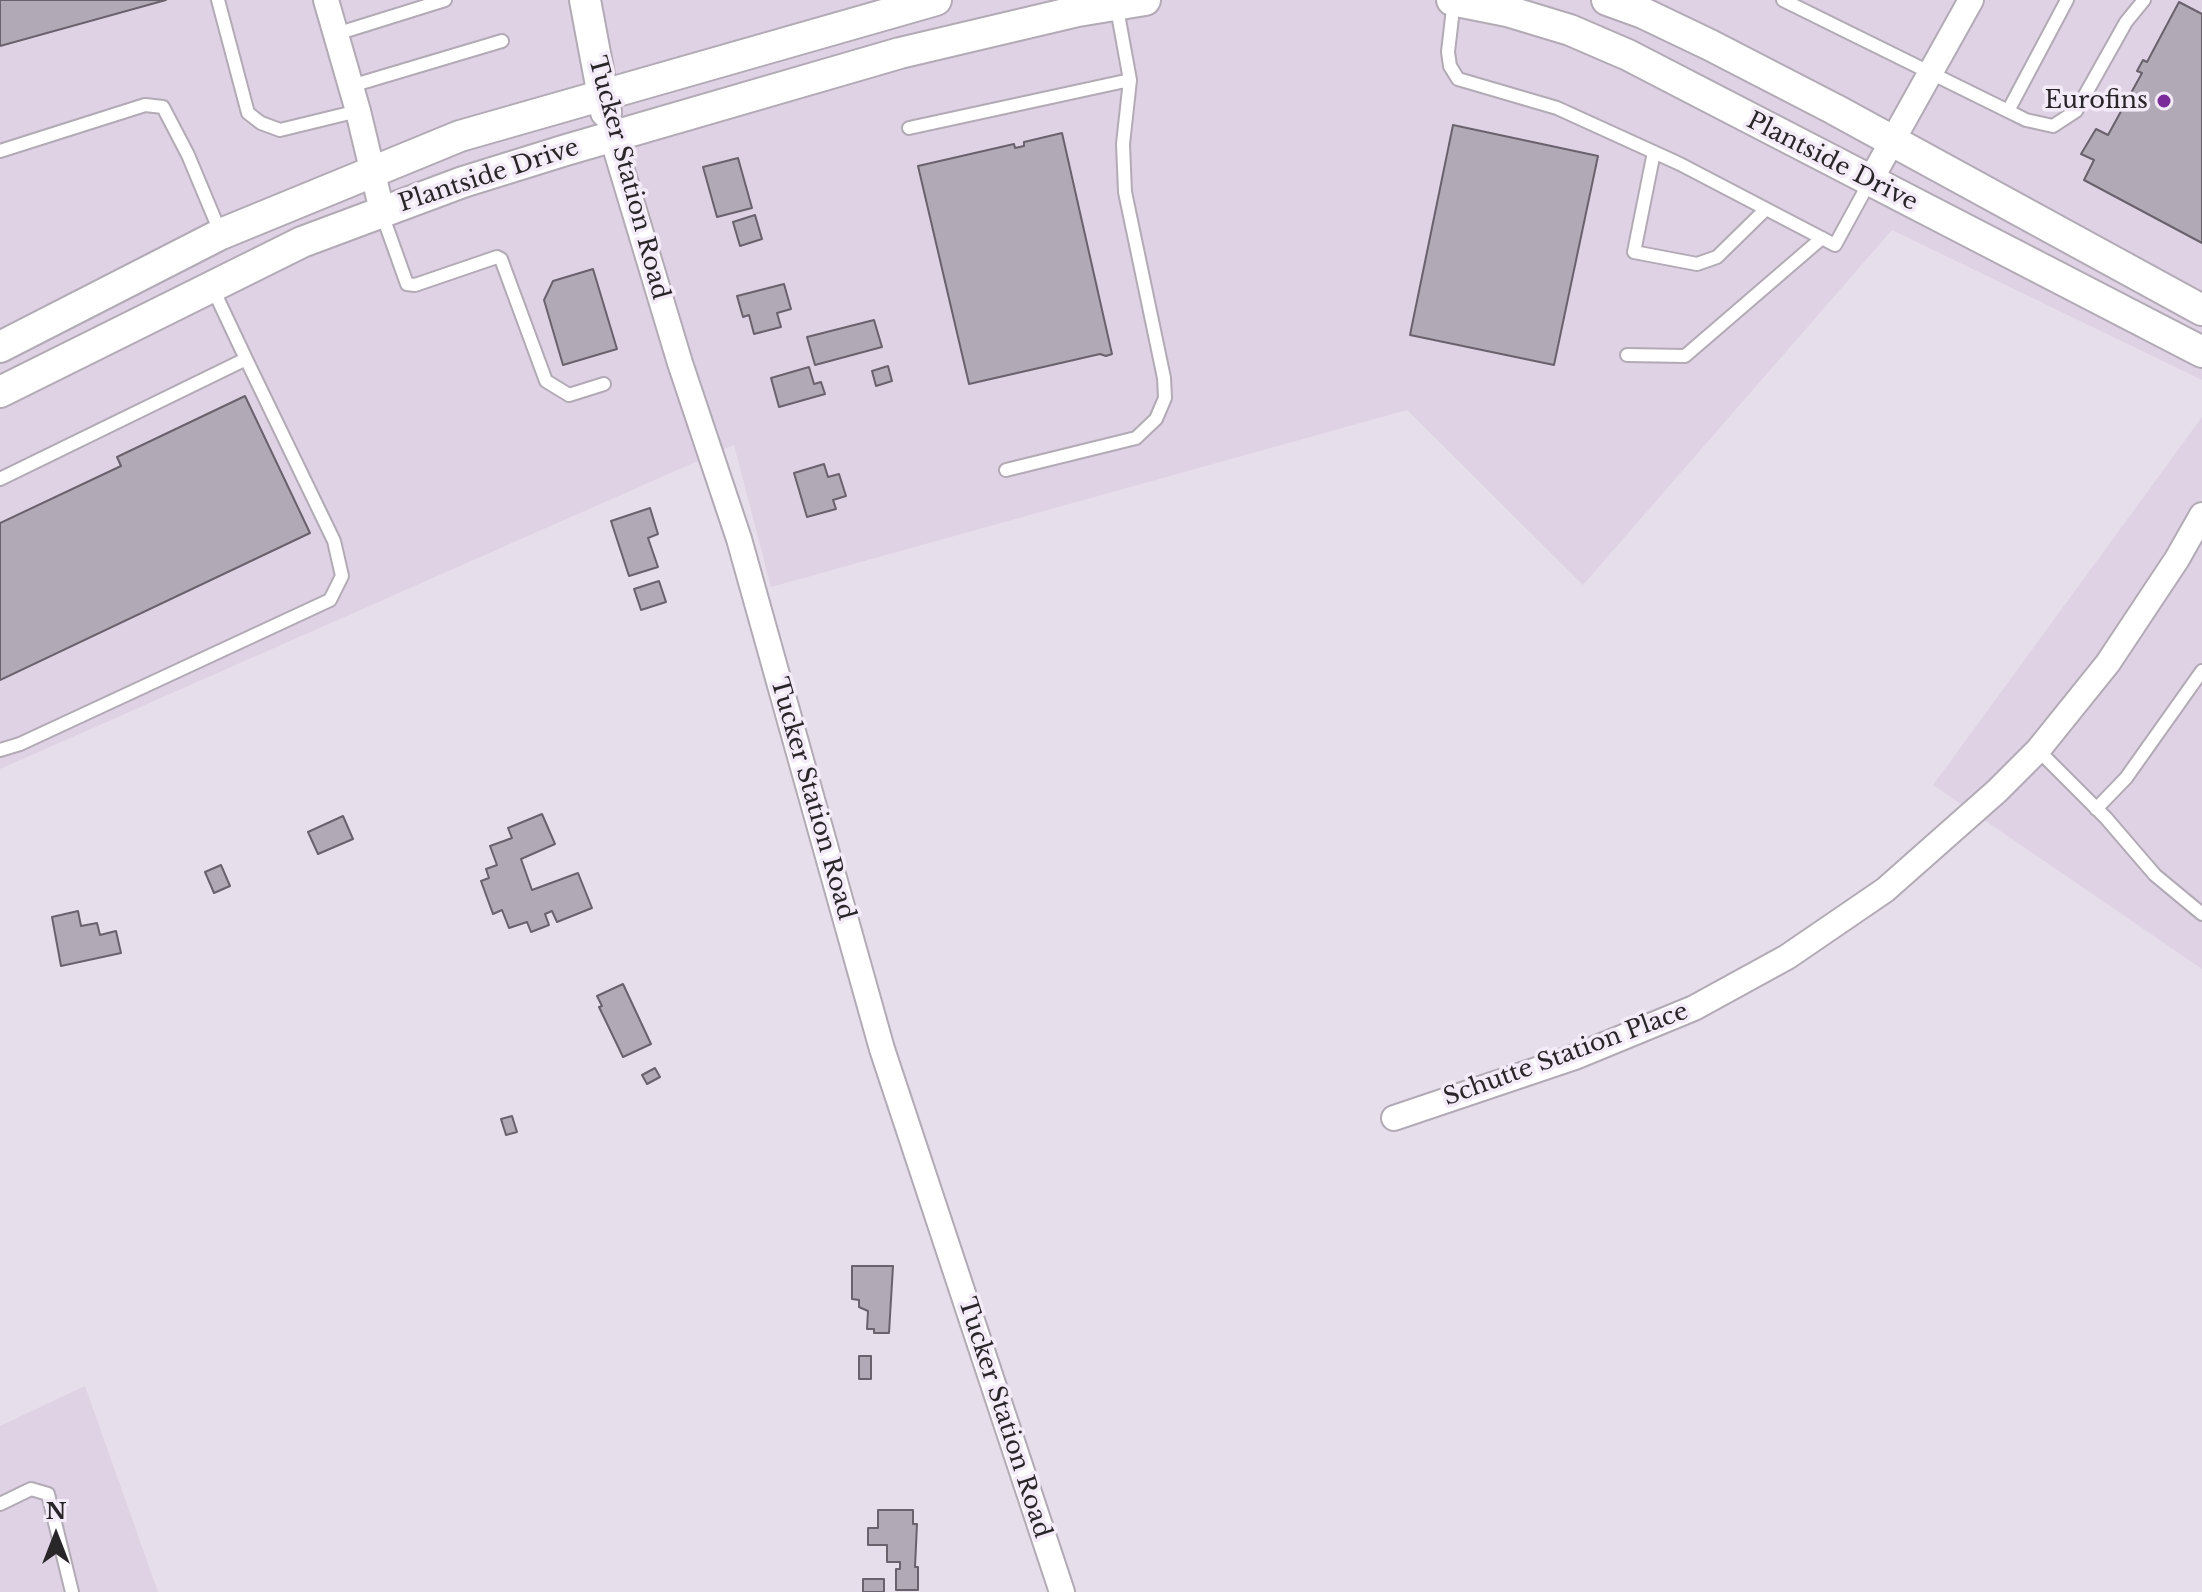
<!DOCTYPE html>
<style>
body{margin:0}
#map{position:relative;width:2202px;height:1592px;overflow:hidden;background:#e6deea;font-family:"Libre Baskerville",serif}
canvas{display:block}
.north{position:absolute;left:16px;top:1496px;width:80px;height:80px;-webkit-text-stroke:6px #f3ebf7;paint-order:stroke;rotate:0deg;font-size:22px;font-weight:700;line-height:32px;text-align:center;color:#29262a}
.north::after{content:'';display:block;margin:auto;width:28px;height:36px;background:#29262a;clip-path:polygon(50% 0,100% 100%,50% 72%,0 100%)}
</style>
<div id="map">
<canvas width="2202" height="1592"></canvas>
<div class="north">N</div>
</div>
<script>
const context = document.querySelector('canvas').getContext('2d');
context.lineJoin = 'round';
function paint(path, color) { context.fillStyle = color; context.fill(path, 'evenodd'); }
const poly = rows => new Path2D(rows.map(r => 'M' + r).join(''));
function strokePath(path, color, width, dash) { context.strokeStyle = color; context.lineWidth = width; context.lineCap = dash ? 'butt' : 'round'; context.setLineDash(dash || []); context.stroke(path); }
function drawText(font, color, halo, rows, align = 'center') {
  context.font = font + ' "Libre Baskerville",serif'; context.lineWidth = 7; context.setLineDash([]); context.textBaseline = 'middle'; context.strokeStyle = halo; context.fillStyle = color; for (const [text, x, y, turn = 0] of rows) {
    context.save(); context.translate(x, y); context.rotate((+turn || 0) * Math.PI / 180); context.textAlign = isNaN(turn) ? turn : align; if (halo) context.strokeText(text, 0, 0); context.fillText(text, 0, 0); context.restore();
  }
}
paint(poly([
 [0,0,2202,0,2202,380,1892,230,1583,585,1407,410,771,587,734,445,0,769],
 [2202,417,2202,969,1933,785],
 [85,1386,158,1592,0,1592,0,1426]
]), '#dfd2e5');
const building = poly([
 [0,0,166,0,0,46,0,0],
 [2179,2,2202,14,2202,243,2084,180,2094,160,2081,154,2096,129,2108,135,2142,73,2137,71,2143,60,2147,62,2179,2],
 [1453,125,1598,156,1554,365,1410,335,1453,125],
 [1062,133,1112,354,1106,356,1100,354,969,384,918,166,1014,144,1015,148,1024,146,1024,142,1062,133],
 [738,158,752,208,717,217,703,167,738,158],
 [755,215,762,239,740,246,733,222,755,215],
 [593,269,617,349,563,365,544,300,553,281,593,269],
 [784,284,791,309,777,313,781,327,754,334,749,315,743,317,737,296,784,284],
 [874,320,882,347,815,365,807,337,874,320],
 [888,366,892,381,876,386,872,371,888,366],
 [809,367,814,384,821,382,825,394,779,407,771,378,809,367],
 [245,396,310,533,0,680,0,523,121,466,117,457,245,396],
 [824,464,828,477,839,474,846,496,833,500,836,509,807,517,794,473,824,464],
 [650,508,658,534,648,538,658,567,629,576,611,521,650,508],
 [659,581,666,602,641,610,634,589,659,581],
 [542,814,555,844,521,859,532,890,578,873,592,908,557,922,552,911,545,914,549,925,531,932,527,922,509,928,502,910,493,914,481,881,489,878,486,869,497,865,490,846,512,838,508,828,542,814],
 [343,816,353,839,318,854,308,832,343,816],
 [221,865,230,886,214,893,205,872,221,865],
 [78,911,81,926,97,923,100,935,116,931,121,953,61,966,52,917,78,911],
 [623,984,651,1044,623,1057,599,1007,602,1006,597,996,623,984],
 [655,1068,660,1077,647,1084,642,1075,655,1068],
 [512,1116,517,1132,506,1135,501,1119,512,1116],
 [852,1266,893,1266,889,1333,874,1333,874,1329,867,1329,868,1311,859,1307,859,1300,852,1299,852,1266],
 [859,1356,871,1356,871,1379,859,1379,859,1356],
 [878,1510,913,1510,913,1524,917,1524,915,1567,918,1567,918,1590,896,1590,896,1569,900,1569,900,1562,887,1562,887,1545,868,1545,868,1528,878,1528,878,1510],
 [863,1579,884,1579,884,1592,863,1592,863,1579]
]);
paint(building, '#b1a9b5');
strokePath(building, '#69626d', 2);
const service = poly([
 [218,0,248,113,261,123,280,130,358,111],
 [1454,0,1448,52,1450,66,1458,79,1557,108,1680,164,1835,245,1870,181],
 [1783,0,2008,111,2026,120,2053,126,2076,111,2126,22,2144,0],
 [336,34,445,0],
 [351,86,502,41],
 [2008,111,2067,0],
 [909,128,1130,80],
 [0,151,145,105,163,107,188,155,221,234],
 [1654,152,1634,252,1697,264,1717,257,1766,209],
 [382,214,407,284,415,285,497,257,501,259,546,381,569,395,604,384],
 [1627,355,1685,356,1822,238],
 [1006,470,1136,438,1156,419,1165,398,1164,378,1125,192,1123,144,1130,80,1116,3],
 [0,479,246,359,213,289],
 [0,750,20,744,330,600,342,576,334,541,246,359],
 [2038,750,2106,818,2155,875,2202,914],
 [2096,809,2126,778,2202,671],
 [0,1504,31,1489,48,1494,72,1592]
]);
const minor = poly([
 [326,0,358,111,382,211],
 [612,137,680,363,739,539,882,1049,1062,1592],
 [1870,181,1971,0],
 [1394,1118,1575,1057,1694,1008,1787,957,1885,890,1997,791,2038,750,2108,663,2177,559,2202,515]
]);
const tertiary = poly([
 [585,0,606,112],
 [1452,0,1507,11,1570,30,1628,55,2202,352],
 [1607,0,1643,13,1710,45,1834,109,2202,310],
 [0,347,221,234,460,136,936,0],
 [0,392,302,242,463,182,566,150,900,53,1078,11,1145,0]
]);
strokePath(service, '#b2aab5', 16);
strokePath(minor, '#b2aab5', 28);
strokePath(tertiary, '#b2aab5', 34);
strokePath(service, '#fff', 12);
strokePath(minor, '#fff', 24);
strokePath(tertiary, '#fff', 30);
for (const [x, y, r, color] of [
 [2164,101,8,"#7c2b9b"]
]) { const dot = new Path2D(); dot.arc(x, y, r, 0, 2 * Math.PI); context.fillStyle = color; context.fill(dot); strokePath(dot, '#f3ebf7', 3); }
drawText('24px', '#29262a', '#f3ebf7', [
 ["Eurofins",2148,101]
], 'right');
drawText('24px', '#29262a', '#f3ebf7', [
 ["Plantside Drive",1832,162,27],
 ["Plantside Drive",489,176,-18],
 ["Tucker Station Road",628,178,75],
 ["Tucker Station Road",812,799,74],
 ["Schutte Station Place",1566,1055,-20],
 ["Tucker Station Road",1004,1418,72]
]);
</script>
